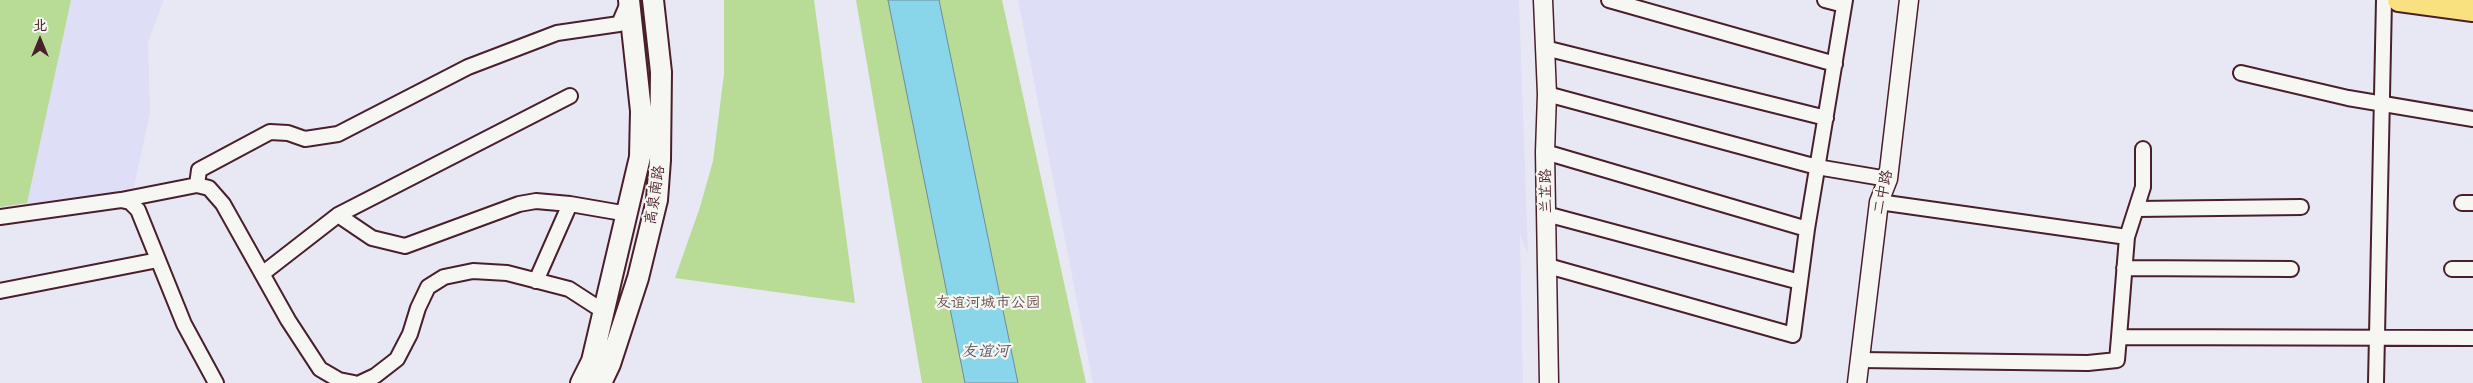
<!DOCTYPE html>
<meta charset="utf-8">
<style>
body{margin:0}
#map{position:relative;width:2473px;height:383px;overflow:hidden;background:#e8e8f4;font-family:Delius,"LXGW WenKai TC",sans-serif}
canvas{display:block}
.north{position:absolute;left:15px;top:15px;width:50px;height:50px;-webkit-text-stroke:4px #f6f6f2;paint-order:stroke;rotate:0deg;font-size:14px;font-weight:700;line-height:20px;text-align:center;color:#4a1f2b}
.north::after{content:'';display:block;margin:auto;width:18px;height:22px;background:#4a1f2b;clip-path:polygon(50% 0,100% 100%,50% 72%,0 100%)}
</style>
<div id="map">
<canvas width="2473" height="383"></canvas>
<div class="north">北</div>
</div>
<script>
const context = document.querySelector('canvas').getContext('2d');
context.lineJoin = 'round';
function paint(path, color) { context.fillStyle = color; context.fill(path, 'evenodd'); }
const poly = rows => new Path2D(rows.map(r => 'M' + r).join(''));
function strokePath(path, color, width, dash) { context.strokeStyle = color; context.lineWidth = width; context.lineCap = dash ? 'butt' : 'round'; context.setLineDash(dash || []); context.stroke(path); }
function drawText(font, color, halo, rows, align = 'center') {
  context.font = font + ' Delius,"LXGW WenKai TC",sans-serif'; context.lineWidth = 4.5; context.setLineDash([]); context.textBaseline = 'middle'; context.strokeStyle = halo; context.fillStyle = color; for (const [text, x, y, turn = 0] of rows) {
    context.save(); context.translate(x, y); context.rotate((+turn || 0) * Math.PI / 180); context.textAlign = isNaN(turn) ? turn : align; if (halo) context.strokeText(text, 0, 0); context.fillText(text, 0, 0); context.restore();
  }
}
paint(poly([
 [0,0,164,0,148,42,150,113,133,191,0,207],
 [1018,0,1519,0,1528,255,1520,234,1523,383,1093,383]
]), '#dedef6');
paint(poly([
 [0,0,71,0,27,203,0,207],
 [724,0,814,0,855,303,675,278,700,207,713,161,724,74],
 [856,0,1002,0,1086,383,922,383]
]), '#b8db96');
const water = poly([
 [888,0,939,0,1018,383,965,383,888,0]
]);
paint(water, '#89d5e9');
strokePath(water, '#708c9d', 1);
const minor = poly([
 [1609,0,1835,64],
 [1825,0,1844,5],
 [1545,48,1826,118],
 [2241,73,2348,98,2473,119],
 [1547,94,1817,167,1888,179],
 [1545,152,1807,229],
 [197,185,199,170,270,132,288,133,305,139,338,134,468,67,557,33,619,24,628,3],
 [121,200,197,185,209,188,223,204,288,320,320,369,339,380,354,383],
 [1879,202,2127,237],
 [2462,203,2473,203],
 [2137,209,2301,207],
 [1546,214,1800,282],
 [338,215,372,238,405,246,519,204,536,201,570,204,628,214],
 [0,217,121,200,130,202,138,210,184,324,216,383],
 [1548,266,1793,335,1807,229,1845,0],
 [2124,268,2291,269],
 [2452,269,2473,269],
 [262,274,338,215,570,96],
 [536,281,570,204],
 [0,291,158,260],
 [2119,337,2127,237,2143,187,2143,149],
 [1860,360,2088,363,2117,360,2119,337,2473,338],
 [360,383,375,376,397,359,410,334,418,308,428,287,444,277,473,271,507,273,569,289,603,311],
 [2376,383,2384,0]
]);
const tertiary = poly([
 [1543,0,1547,94,1545,152,1549,383],
 [1857,383,1879,202,1888,179,1909,0]
]);
const secondary = poly([
 [581,383,592,361,640,157,641,111,629,0],
 [601,383,610,364,638,278,657,200,660,160,661,72,653,0]
]);
const trunk = poly([
 [2399,0,2473,10]
]);
strokePath(minor, '#4a1f2b', 18);
strokePath(tertiary, '#4a1f2b', 21);
strokePath(secondary, '#4a1f2b', 24);
strokePath(trunk, '#4a1f2b', 26);
strokePath(minor, '#f6f6f2', 14);
strokePath(tertiary, '#f6f6f2', 18);
strokePath(secondary, '#f6f6f2', 20);
strokePath(trunk, '#fae180', 22);
drawText('15px', '#4a1f2b', '#f6f6f2', [
 ["兰芷路",1546,191,-91],
 ["二中路",1883,192,-78],
 ["高泉南路",655,195,-81]
]);
drawText('15px', '#664e46', '#f6f6f2', [
 ["友谊河城市公园",988,303]
]);
drawText('italic 16px', '#5d5664', '#f6f6f2', [
 ["友谊河",985,351]
]);
</script>
